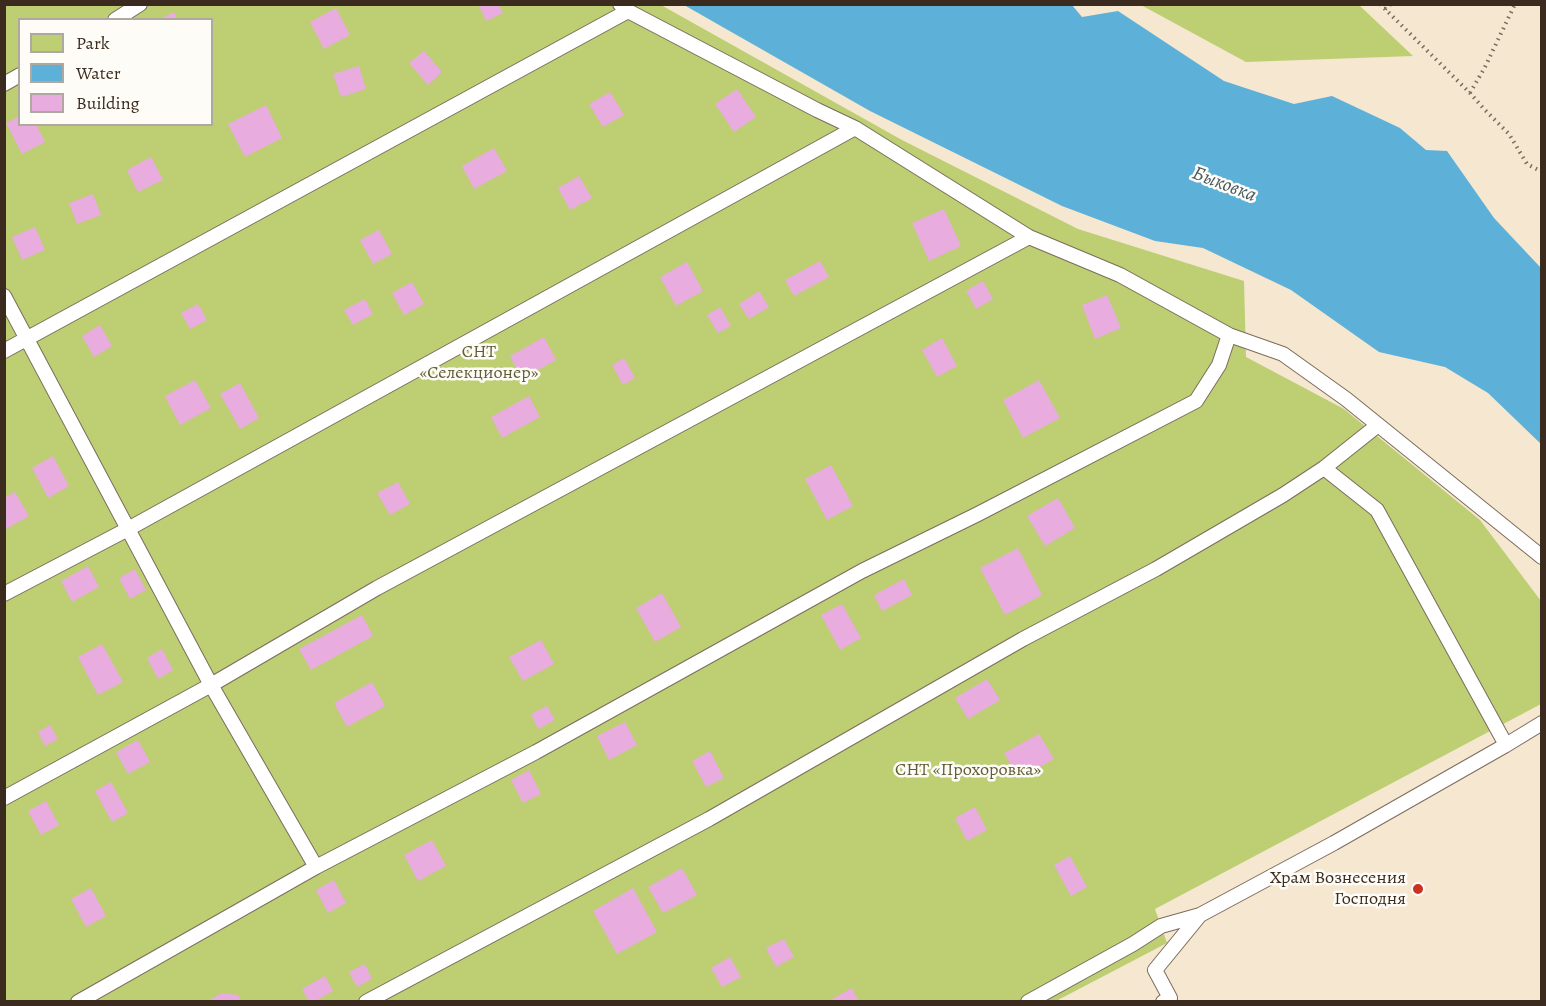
<!DOCTYPE html>
<meta charset="utf-8">
<style>
body{margin:0}
#map{position:relative;width:1546px;height:1006px;overflow:hidden;background:#f5e7d0;font-family:Alegreya,serif}
canvas{display:block}
.frame{position:absolute;inset:0;border:6px solid #3b2a1e;pointer-events:none}
.legend{position:absolute;left:18px;top:18px;width:195px;height:108px;box-sizing:border-box;background:#fdfcf7;border:2px solid #afa8a0;margin:0;padding:8px 10px;list-style:none;font-size:18px;color:#3b2a1e}
.legend li{display:flex;align-items:center;gap:12px;height:30px}
.legend b{width:30px;border:2px solid #afa8a0}
</style>
<div id="map">
<canvas width="1546" height="1006"></canvas>
<div class="frame"></div>
<ul class="legend">
<li><b style="height:16px;background:#bdcf72"></b>Park</li>
<li><b style="height:16px;background:#5db1d9"></b>Water</li>
<li><b style="height:16px;background:#e8acde"></b>Building</li>
</ul>
</div>
<script>
const context = document.querySelector('canvas').getContext('2d');
context.lineJoin = 'round';
function paint(path, color) { context.fillStyle = color; context.fill(path, 'evenodd'); }
const poly = rows => new Path2D(rows.map(r => 'M' + r).join(''));
function strokePath(path, color, width, dash) { context.strokeStyle = color; context.lineWidth = width; context.lineCap = dash ? 'butt' : 'round'; context.setLineDash(dash || []); context.stroke(path); }
function drawText(font, color, halo, rows, align = 'center') {
  context.font = font + ' Alegreya,serif'; context.lineWidth = 5; context.setLineDash([]); context.textBaseline = 'middle'; context.strokeStyle = halo; context.fillStyle = color; for (const [text, x, y, turn = 0] of rows) {
    context.save(); context.translate(x, y); context.rotate((+turn || 0) * Math.PI / 180); context.textAlign = isNaN(turn) ? turn : align; if (halo) context.strokeText(text, 0, 0); context.fillText(text, 0, 0); context.restore();
  }
}
paint(poly([
 [5,5,661,5,902,140,1078,229,1244,281,1246,357,1344,409,1480,520,1541,601,1541,704,1155,909,1167,943,1056,1001,5,1002],
 [20,20,212,20,212,124,20,124],
 [1141,5,1359,5,1413,56,1246,62]
]), '#bdcf72');
paint(poly([
 [1072,5,1082,17,1118,11,1224,81,1294,104,1332,96,1400,128,1426,150,1447,151,1494,218,1541,268,1541,444,1488,393,1445,367,1379,352,1291,290,1203,248,1155,241,1062,206,870,111,684,5]
]), '#5db1d9');
paint(poly([
 [478,4,498,4,503,13,486,21],
 [336,8,350,35,324,49,310,22],
 [174,12,178,20,158,20],
 [424,51,442,72,428,85,409,63],
 [359,66,366,89,341,97,333,74],
 [737,89,756,117,734,132,715,104],
 [610,92,624,115,603,127,589,104],
 [266,105,282,138,245,157,228,124],
 [20,116,20,124,36,124,45,142,22,154,6,123],
 [494,148,507,171,474,189,462,166],
 [151,157,163,180,138,192,127,170],
 [579,176,592,198,570,210,558,188],
 [93,194,101,215,77,224,69,203],
 [944,209,961,246,929,261,912,223],
 [35,227,45,250,22,260,12,237],
 [379,230,392,254,373,264,360,240],
 [820,261,829,277,794,296,785,280],
 [687,262,703,291,676,306,660,277],
 [983,281,993,299,976,309,966,291],
 [412,282,424,304,404,315,392,293],
 [759,291,769,307,749,319,739,304],
 [1107,295,1121,328,1095,339,1082,305],
 [365,299,373,314,353,325,344,310],
 [198,304,207,320,190,329,181,313],
 [720,307,731,326,718,333,707,315],
 [100,325,112,346,94,357,82,336],
 [544,337,556,360,522,379,510,356],
 [942,338,957,366,937,377,922,350],
 [624,358,635,378,623,385,612,365],
 [195,380,211,408,180,425,165,396],
 [1039,380,1060,418,1023,438,1003,400],
 [240,383,259,418,240,429,220,394],
 [529,396,540,417,502,438,491,417],
 [53,456,69,486,48,498,32,468],
 [831,465,853,506,827,520,805,479],
 [398,482,410,504,390,515,377,493],
 [15,492,29,516,4,530,4,498],
 [1058,498,1075,528,1045,546,1027,516],
 [1018,548,1042,595,1005,615,980,568],
 [88,566,99,587,72,602,61,581],
 [135,569,146,590,130,599,119,578],
 [904,579,912,595,882,611,874,595],
 [662,593,681,627,655,642,636,608],
 [842,604,861,638,840,650,821,615],
 [362,615,373,636,311,670,299,649],
 [541,640,554,664,523,681,509,657],
 [102,644,123,682,98,695,78,657],
 [162,649,173,670,158,679,147,658],
 [987,679,1000,700,968,719,955,698],
 [372,682,385,706,347,727,334,703],
 [547,706,555,720,538,729,531,714],
 [625,722,637,745,609,760,597,736],
 [50,725,58,739,45,746,38,732],
 [1039,734,1054,759,1019,779,1004,753],
 [138,740,150,762,128,774,116,752],
 [710,751,724,778,706,787,692,761],
 [529,770,541,794,523,803,511,780],
 [111,782,128,813,112,822,95,791],
 [46,801,59,825,41,835,28,811],
 [975,807,987,830,967,841,955,818],
 [432,840,446,866,418,881,404,855],
 [1070,856,1087,887,1071,896,1054,865],
 [682,868,697,895,663,913,648,887],
 [334,880,346,903,328,913,316,890],
 [91,888,106,916,86,927,71,899],
 [633,888,657,932,617,954,593,911],
 [784,939,794,957,776,967,766,948],
 [730,957,741,977,722,987,711,968],
 [365,964,372,979,357,987,349,972],
 [325,976,333,991,314,1002,309,1002,302,989],
 [852,988,859,1002,834,1002,832,999],
 [221,993,238,995,242,1002,207,1002]
]), '#e8acde');
const lane = poly([
 [620,4,628,11,817,110,855,128,1029,237,1120,275,1229,335,1283,354,1346,399,1542,557],
 [115,20,140,4],
 [4,84,20,75],
 [4,296,211,685,316,867],
 [4,351,628,11],
 [1324,468,1377,510,1506,745],
 [4,594,128,529,855,128],
 [4,798,211,685,377,588,1029,237],
 [78,1002,316,867,536,752,862,571,978,514,1196,401,1219,365,1229,335],
 [366,1002,709,819,1023,639,1156,569,1283,495,1324,468,1378,425],
 [1028,1002,1133,944,1161,926,1200,915,1334,843,1506,745,1542,723],
 [1163,1002,1170,998,1155,970,1200,915]
]);
strokePath(lane, '#7c6c5c', 16);
strokePath(poly([
 [1380,4,1470,93,1484,109,1509,134,1527,164,1542,172],
 [1385,9,1391,4],
 [1470,93,1485,67,1515,4]
]), '#7c6c5c', 4, [1.5, 4.5]);
strokePath(lane, '#fff', 14);
for (const [x, y, r, color] of [
 [1418,889,6,"#c8321e"]
]) { const dot = new Path2D(); dot.arc(x, y, r, 0, 2 * Math.PI); context.fillStyle = color; context.fill(dot); strokePath(dot, '#fdfcf7', 2); }
drawText('18px', '#625c37', '#fdfcf7', [
 ["СНТ",479,353],
 ["«Селекционер»",479,374],
 ["СНТ «Прохоровка»",968,771]
]);
drawText('18px', '#3b2a1e', '#fdfcf7', [
 ["Храм Вознесения",1406,879],
 ["Господня",1406,900]
], 'right');
drawText('italic 20px', '#47595f', '#fdfcf7', [
 ["Быковка",1224,185,21]
]);
</script>
